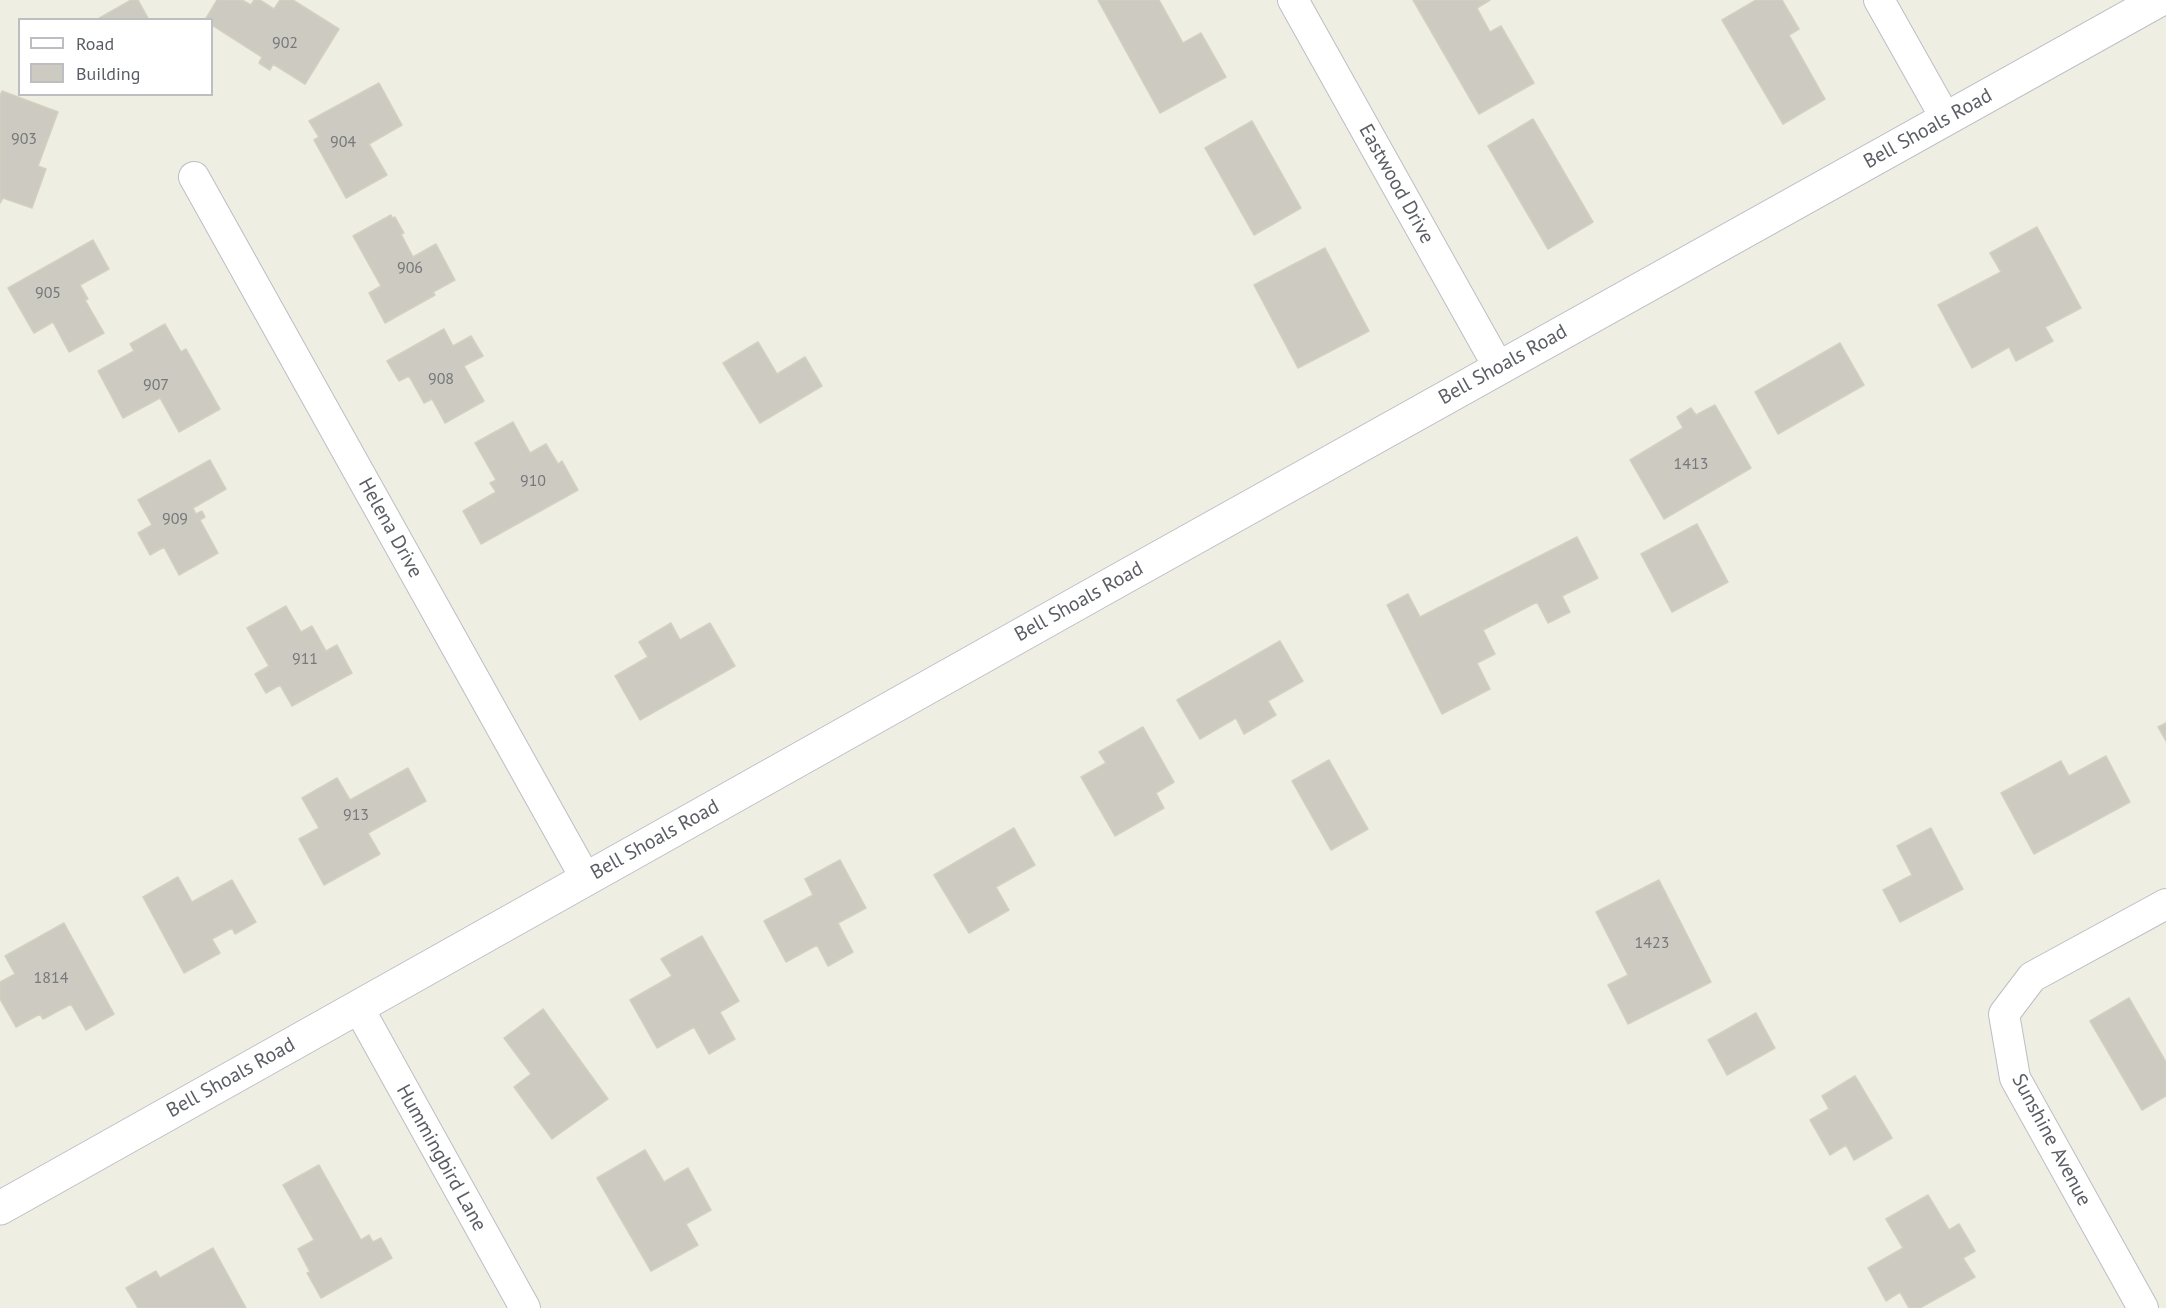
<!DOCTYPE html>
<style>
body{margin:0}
#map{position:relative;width:2166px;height:1308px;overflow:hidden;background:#efeee2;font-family:"PT Sans",sans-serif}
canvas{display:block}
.legend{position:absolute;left:18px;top:18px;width:195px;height:78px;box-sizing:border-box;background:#fff;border:2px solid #bdbec1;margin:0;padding:8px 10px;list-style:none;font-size:18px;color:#5a5d64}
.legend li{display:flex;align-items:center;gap:12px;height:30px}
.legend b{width:30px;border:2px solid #bdbec1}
</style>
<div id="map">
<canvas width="2166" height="1308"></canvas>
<ul class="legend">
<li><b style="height:8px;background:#fff"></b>Road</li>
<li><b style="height:16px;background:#cccac1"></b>Building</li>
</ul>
</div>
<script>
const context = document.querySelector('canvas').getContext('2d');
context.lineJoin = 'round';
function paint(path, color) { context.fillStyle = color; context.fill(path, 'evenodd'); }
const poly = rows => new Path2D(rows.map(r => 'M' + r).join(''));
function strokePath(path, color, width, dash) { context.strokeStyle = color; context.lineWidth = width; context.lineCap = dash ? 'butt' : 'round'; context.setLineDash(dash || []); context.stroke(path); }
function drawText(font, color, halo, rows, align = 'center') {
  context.font = font + ' "PT Sans",sans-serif'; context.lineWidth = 4.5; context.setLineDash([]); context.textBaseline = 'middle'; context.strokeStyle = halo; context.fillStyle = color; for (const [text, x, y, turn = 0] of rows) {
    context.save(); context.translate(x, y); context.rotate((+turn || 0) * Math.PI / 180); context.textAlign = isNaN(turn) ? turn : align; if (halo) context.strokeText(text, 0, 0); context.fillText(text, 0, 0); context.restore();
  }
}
const building = poly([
 [131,0,138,0,149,20,96,20,131,0],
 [217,0,242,0,251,5,254,0,260,0,274,9,280,0,293,0,339,29,305,84,273,64,270,70,259,63,262,57,212,25,212,20,205,20,217,0],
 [1098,0,1159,0,1183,43,1201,33,1226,77,1160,113,1098,0],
 [1413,0,1490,0,1477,8,1490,32,1501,26,1534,83,1479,114,1413,0],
 [1756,0,1782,0,1799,29,1789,35,1825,99,1783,124,1722,20,1756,0],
 [379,83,402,125,369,144,387,175,346,198,314,140,319,137,309,121,379,83],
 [2,91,58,112,38,166,46,169,32,208,3,198,0,203,0,96,2,91],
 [1533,119,1593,222,1548,249,1488,146,1533,119],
 [1252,121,1301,208,1254,235,1205,148,1252,121],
 [391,215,392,218,395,217,404,233,401,234,413,257,436,244,455,280,433,292,435,295,385,323,369,293,381,286,353,236,391,215],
 [2037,227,2081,308,2045,327,2053,341,2016,361,2009,347,1972,368,1938,305,2001,272,1990,253,2037,227],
 [93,240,109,269,80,285,88,299,85,300,104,333,69,352,53,322,34,333,8,288,93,240],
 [1325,248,1369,331,1298,368,1254,285,1325,248],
 [165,324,181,352,186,349,220,409,179,432,160,398,123,418,98,371,134,351,130,344,165,324],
 [444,329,453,346,471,336,483,356,464,366,484,401,445,423,432,399,424,403,409,376,399,381,387,361,444,329],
 [758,342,777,374,805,357,822,386,760,423,723,363,758,342],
 [1840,343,1864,385,1778,434,1755,392,1840,343],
 [1715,405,1751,468,1664,519,1630,460,1683,428,1677,417,1691,408,1696,415,1715,405],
 [513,422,530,453,546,444,558,464,562,461,578,490,481,544,463,511,496,492,490,483,496,480,475,443,513,422],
 [210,460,226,489,193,508,196,514,202,511,205,517,200,520,218,553,179,575,164,547,150,555,138,533,152,525,138,500,210,460],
 [1697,524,1728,582,1672,612,1641,554,1697,524],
 [1577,537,1598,578,1562,596,1570,612,1548,623,1537,602,1483,630,1495,654,1477,663,1490,689,1442,714,1387,605,1408,594,1420,617,1577,537],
 [286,606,301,632,312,626,326,651,337,645,352,673,292,706,280,685,266,693,255,674,269,666,247,628,286,606],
 [671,623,680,640,710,623,735,666,640,720,615,676,648,657,639,642,671,623],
 [1280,641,1303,681,1268,701,1276,715,1244,734,1236,718,1200,739,1177,700,1280,641],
 [2166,723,2166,741,2158,727,2166,723],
 [1143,727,1174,782,1156,793,1164,808,1115,836,1081,777,1106,763,1099,752,1143,727],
 [2106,756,2130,802,2034,854,2001,793,2061,761,2069,776,2106,756],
 [1329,760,1368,829,1331,850,1292,781,1329,760],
 [408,768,426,801,368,833,380,854,324,885,299,839,319,828,302,798,337,778,350,800,408,768],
 [1014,828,1035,865,996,887,1009,910,969,933,934,875,1014,828],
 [1931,828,1963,889,1900,922,1883,890,1912,875,1897,846,1931,828],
 [840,860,866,908,838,923,853,952,828,966,817,945,786,962,764,921,813,895,805,879,840,860],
 [178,877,192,902,232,880,256,922,235,934,232,928,212,939,220,953,184,973,143,897,178,877],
 [1659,880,1711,982,1628,1024,1608,985,1628,975,1596,912,1659,880],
 [64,923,114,1014,86,1030,71,1004,43,1019,40,1014,16,1027,0,999,0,982,15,974,5,956,64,923],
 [702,936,739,1001,720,1012,735,1039,709,1054,694,1027,657,1048,630,1000,672,976,661,959,702,936],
 [2129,998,2166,1062,2166,1096,2142,1110,2090,1021,2129,998],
 [543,1009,608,1099,552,1139,514,1087,531,1074,504,1038,543,1009],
 [1756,1013,1775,1048,1727,1075,1708,1040,1756,1013],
 [1855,1076,1892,1138,1854,1160,1846,1145,1830,1155,1810,1120,1829,1109,1822,1096,1855,1076],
 [645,1150,664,1182,688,1168,711,1210,686,1224,698,1245,651,1271,597,1178,645,1150],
 [319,1165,361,1240,369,1235,373,1242,381,1238,392,1258,321,1298,307,1273,310,1272,298,1249,314,1240,283,1185,319,1165],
 [1928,1195,1949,1230,1959,1224,1975,1251,1963,1258,1975,1277,1920,1308,1909,1308,1900,1292,1886,1301,1868,1268,1903,1248,1886,1219,1928,1195],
 [213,1248,246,1308,138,1308,126,1288,156,1271,160,1278,213,1248]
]);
paint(building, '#cccac1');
strokePath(building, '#d4d0bf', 1.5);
const minor = poly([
 [1293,0,1499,368],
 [1879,0,1946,119],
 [194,177,586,879],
 [358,1007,525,1308],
 [2143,1308,2015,1078,2004,1014,2032,977,2166,904]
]);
const secondary = poly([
 [0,1208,1110,585,2159,0]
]);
strokePath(minor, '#bcbec5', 32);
strokePath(secondary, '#bdbfc7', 35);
strokePath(minor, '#fff', 30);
strokePath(secondary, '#fff', 33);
drawText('16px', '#76787b', null, [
 ["902",285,43],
 ["903",24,139],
 ["904",343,142],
 ["906",410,268],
 ["905",48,293],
 ["908",441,379],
 ["907",156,385],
 ["1413",1691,464],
 ["910",533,481],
 ["909",175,519],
 ["911",305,659],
 ["913",356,815],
 ["1423",1652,943],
 ["1814",51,978]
]);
drawText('20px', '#5a5d64', '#fff', [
 ["Bell Shoals Road",1928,129,-29],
 ["Eastwood Drive",1396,184,61],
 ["Bell Shoals Road",1503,365,-29],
 ["Helena Drive",390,528,61],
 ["Bell Shoals Road",1079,602,-29],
 ["Bell Shoals Road",655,840,-29],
 ["Bell Shoals Road",231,1078,-29],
 ["Sunshine Avenue",2051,1140,62],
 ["Hummingbird Lane",441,1158,61]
]);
</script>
